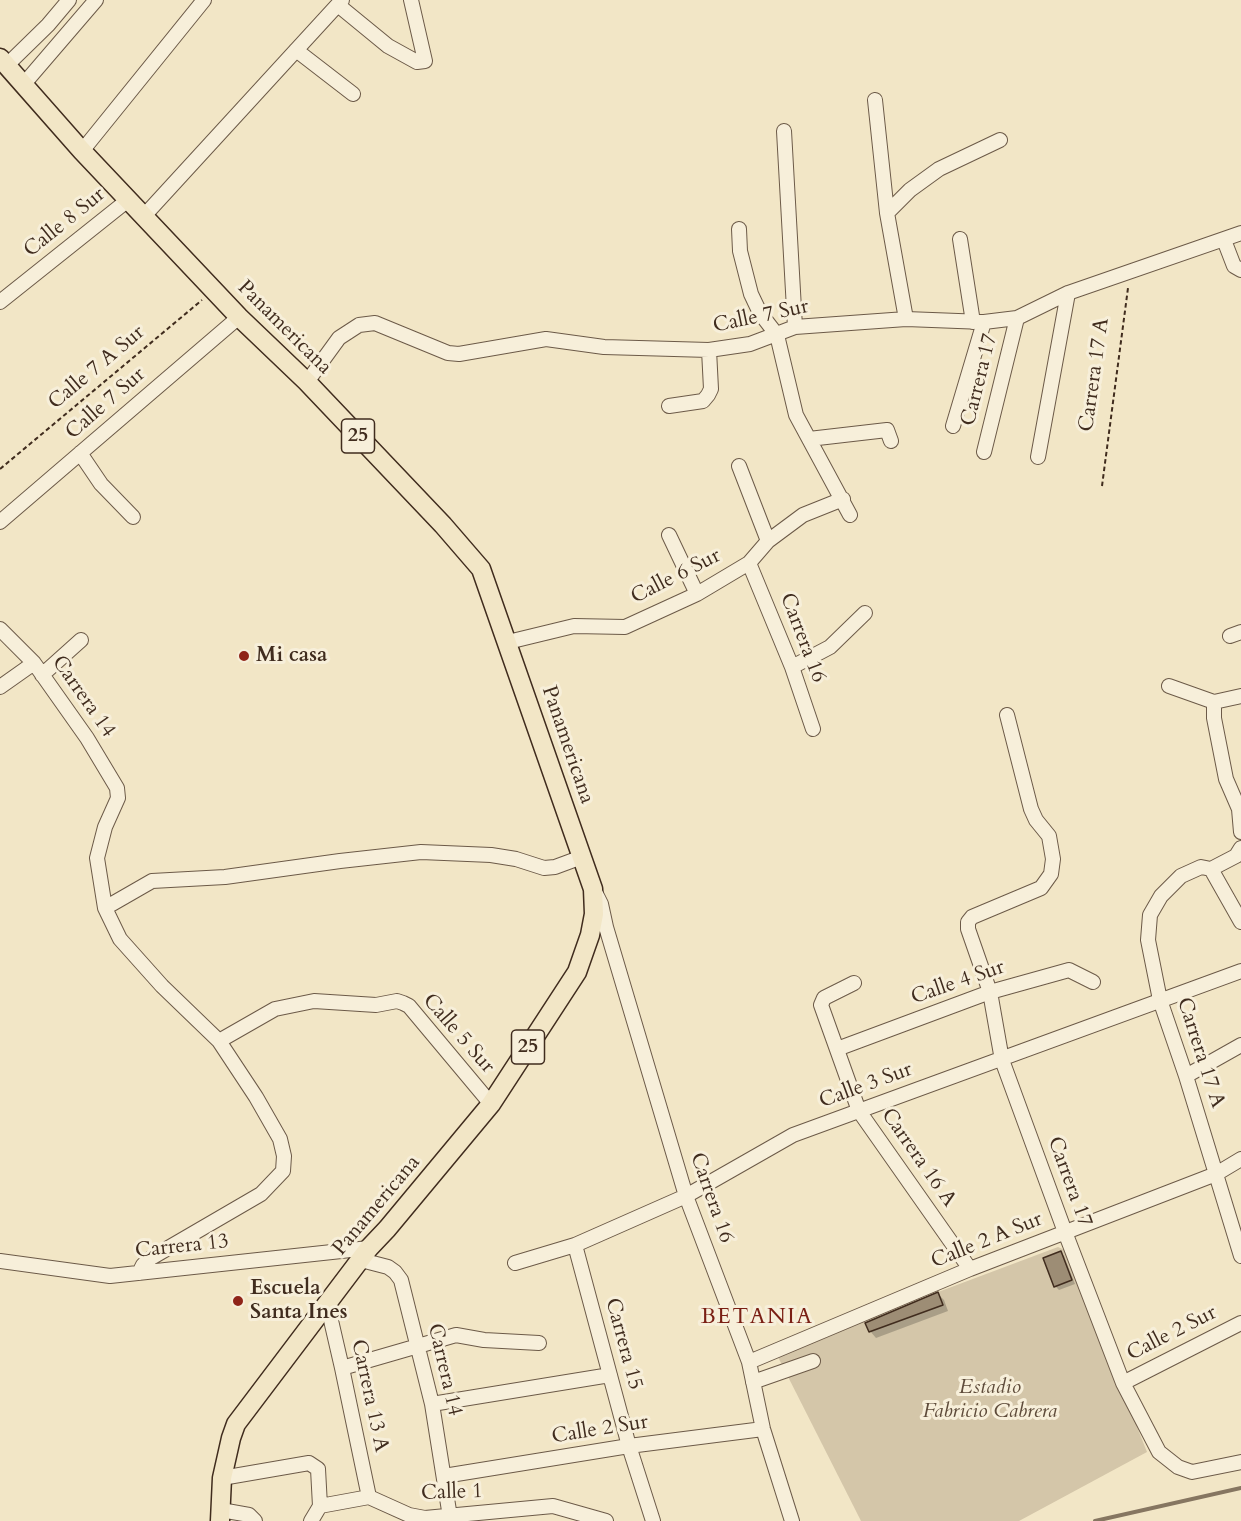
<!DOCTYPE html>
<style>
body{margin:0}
canvas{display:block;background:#f2e6c6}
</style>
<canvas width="1241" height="1521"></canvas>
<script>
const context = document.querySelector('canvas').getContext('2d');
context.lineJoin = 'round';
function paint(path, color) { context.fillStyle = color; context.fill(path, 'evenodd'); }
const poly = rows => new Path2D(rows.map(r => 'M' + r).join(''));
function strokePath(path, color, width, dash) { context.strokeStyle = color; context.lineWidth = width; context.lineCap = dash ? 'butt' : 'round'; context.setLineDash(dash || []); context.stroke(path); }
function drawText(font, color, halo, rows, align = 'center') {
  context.font = font + ' Cardo,serif'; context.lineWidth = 6; context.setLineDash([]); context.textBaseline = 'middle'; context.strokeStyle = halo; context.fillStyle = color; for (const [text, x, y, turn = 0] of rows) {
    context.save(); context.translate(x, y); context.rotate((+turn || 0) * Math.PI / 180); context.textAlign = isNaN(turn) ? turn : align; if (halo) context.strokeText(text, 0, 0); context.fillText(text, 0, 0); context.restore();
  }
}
paint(poly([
 [1058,1247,1067,1251,1147,1452,1019,1521,861,1521,778,1357,781,1351]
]), '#d4c6a9');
paint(poly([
 [1061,1253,1064,1256,1075,1284,1059,1290,1055,1286],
 [938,1294,944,1300,948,1311,876,1338,870,1331]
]), '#0003');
strokePath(poly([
 [1095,1521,1241,1488]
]), '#867661', 4);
const building = poly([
 [1061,1251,1072,1280,1054,1287,1043,1258,1061,1251],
 [938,1292,943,1305,869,1332,865,1323,938,1292]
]);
paint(building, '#9d8d75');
strokePath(building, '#402c1e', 1.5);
const minor = poly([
 [338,5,388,46,417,62,425,61,411,0],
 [296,50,353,94],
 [6,66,48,25,69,0],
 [23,85,96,0],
 [875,100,887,213,906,319],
 [784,131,795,327],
 [82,151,204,0],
 [887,213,910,190,939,169,1000,140],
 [144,216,342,0],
 [739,229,740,251,751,294,760,313,777,335,796,415,850,515],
 [960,239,973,322],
 [1224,240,1234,266,1241,270],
 [0,302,128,200],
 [307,382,339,338,359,325,375,323,448,353,459,354,546,339,604,347,709,350,750,344,795,327,906,319,984,322,1017,318,1068,293,1241,233],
 [669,406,703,401,708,395,711,389,709,350],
 [953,426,984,322],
 [809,439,887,430,891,441],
 [984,452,1017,318],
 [80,453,101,484,133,517],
 [1038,457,1068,293],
 [739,466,768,541],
 [0,522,239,317],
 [669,535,697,594],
 [749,563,792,667,813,729],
 [0,629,34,663,87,738,117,788,118,798,105,827,97,858,105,908,120,939,162,986,219,1041,256,1097,280,1139,284,1156,283,1171,261,1194,151,1258,143,1265,139,1273],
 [1230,636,1241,632],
 [508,642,574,626,625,627,697,594,749,563,768,541,803,515,843,499],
 [792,667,830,647,865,613],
 [42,675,81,640],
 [1169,686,1214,702,1241,696],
 [0,687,34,663],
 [1214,702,1214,718,1226,779,1239,809,1241,832],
 [1007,715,1031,809,1036,820,1049,836,1053,859,1051,874,1041,888,972,917,968,922,968,929,990,992,1002,1060,1065,1232,1123,1383,1159,1452,1178,1467,1192,1472,1241,1462],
 [1241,848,1236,856,1211,869,1201,867,1181,876,1161,896,1150,915,1148,940,1160,1000,1186,1076,1241,1256],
 [1211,869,1241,922],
 [596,894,601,904,606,927,686,1196,749,1362,763,1429,792,1521],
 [105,908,152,881,225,877,340,861,421,852,491,855,516,859,544,868,555,867,582,857],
 [854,983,824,998,821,1005,859,1111,970,1269],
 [219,1041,275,1009,314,1001,376,1005,397,1001,403,1003,409,1006,491,1104],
 [837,1049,990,992,1069,970,1093,982],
 [1186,1076,1241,1045],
 [575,1245,629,1446,653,1521],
 [361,1260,388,1267,395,1272,401,1280,432,1404,450,1517],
 [0,1261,110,1276,369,1248],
 [515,1263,575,1245,686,1196,793,1135,1241,971],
 [327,1303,342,1368,369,1497],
 [749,1362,970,1269,1216,1174,1241,1159],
 [342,1368,456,1335,484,1340,539,1343],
 [753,1382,813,1361],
 [1123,1383,1241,1323],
 [432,1404,610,1375],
 [444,1476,629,1446,763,1429],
 [222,1478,309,1463,318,1469,320,1506],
 [221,1510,249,1515,255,1521],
 [311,1521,320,1506,369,1497,409,1515,425,1518,553,1506,606,1521]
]);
const major = poly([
 [0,58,82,151,239,317,307,382,443,525,481,569,593,889,594,914,590,935,577,972,491,1104,387,1229,369,1248,236,1424,231,1438,222,1478,220,1521]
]);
strokePath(minor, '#6c5a48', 16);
strokePath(major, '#402c1e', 21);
strokePath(poly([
 [0,469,202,300],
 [1102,486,1128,288]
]), '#402c1e', 2, [4.5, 3]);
strokePath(minor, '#f7efda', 14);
strokePath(major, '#f2e6c6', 18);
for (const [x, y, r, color] of [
 [244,656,6,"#8f2418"],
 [238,1301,6,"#8f2418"]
]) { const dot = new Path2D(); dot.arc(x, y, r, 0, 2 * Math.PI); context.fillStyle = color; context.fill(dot); strokePath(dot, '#f7efda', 2); }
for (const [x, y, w] of [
 [358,436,33],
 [528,1047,33]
]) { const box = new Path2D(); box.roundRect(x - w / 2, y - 17, w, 34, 4.5); context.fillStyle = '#f7efda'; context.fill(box); strokePath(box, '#402c1e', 1.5); }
drawText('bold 20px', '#402c1e', null, [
 ["25",358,436],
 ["25",528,1047]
]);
drawText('21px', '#402c1e', '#f7efda', [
 ["Calle 8 Sur",65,223,-39],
 ["Calle 7 Sur",761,317,-12],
 ["Panamericana",284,328,45],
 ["Calle 7 A Sur",97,368,-40],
 ["Carrera 17 A",1095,375,-82],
 ["Carrera 17",980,380,-76],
 ["Calle 7 Sur",106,404,-41],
 ["Calle 6 Sur",676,577,-27],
 ["Carrera 16",802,638,69],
 ["Carrera 14",83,697,55],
 ["Panamericana",567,745,71],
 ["Calle 4 Sur",958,983,-19],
 ["Calle 5 Sur",458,1034,49],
 ["Carrera 17 A",1200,1053,72],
 ["Calle 3 Sur",866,1086,-20],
 ["Carrera 16 A",918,1158,55],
 ["Carrera 17",1069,1182,70],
 ["Carrera 16",711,1198,71],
 ["Panamericana",377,1206,-50],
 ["Calle 2 A Sur",987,1241,-22],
 ["Carrera 13",182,1247,-6],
 ["Calle 2 Sur",1172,1334,-27],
 ["Carrera 15",623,1344,75],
 ["Carrera 14",444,1370,77],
 ["Carrera 13 A",369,1396,78],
 ["Calle 2 Sur",600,1430,-9],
 ["Calle 1",452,1493,-2]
]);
drawText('bold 21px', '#402c1e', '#f7efda', [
 ["Mi casa",256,656],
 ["Escuela",250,1289],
 ["Santa Ines",250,1313]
], 'left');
drawText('italic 21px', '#5e4b3a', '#f7efda', [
 ["Estadio",990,1388],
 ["Fabricio Cabrera",990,1412]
]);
context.letterSpacing = '1.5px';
drawText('22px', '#7a1f14', '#f7efda', [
 ["BETANIA",757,1318]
]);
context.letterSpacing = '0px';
</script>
